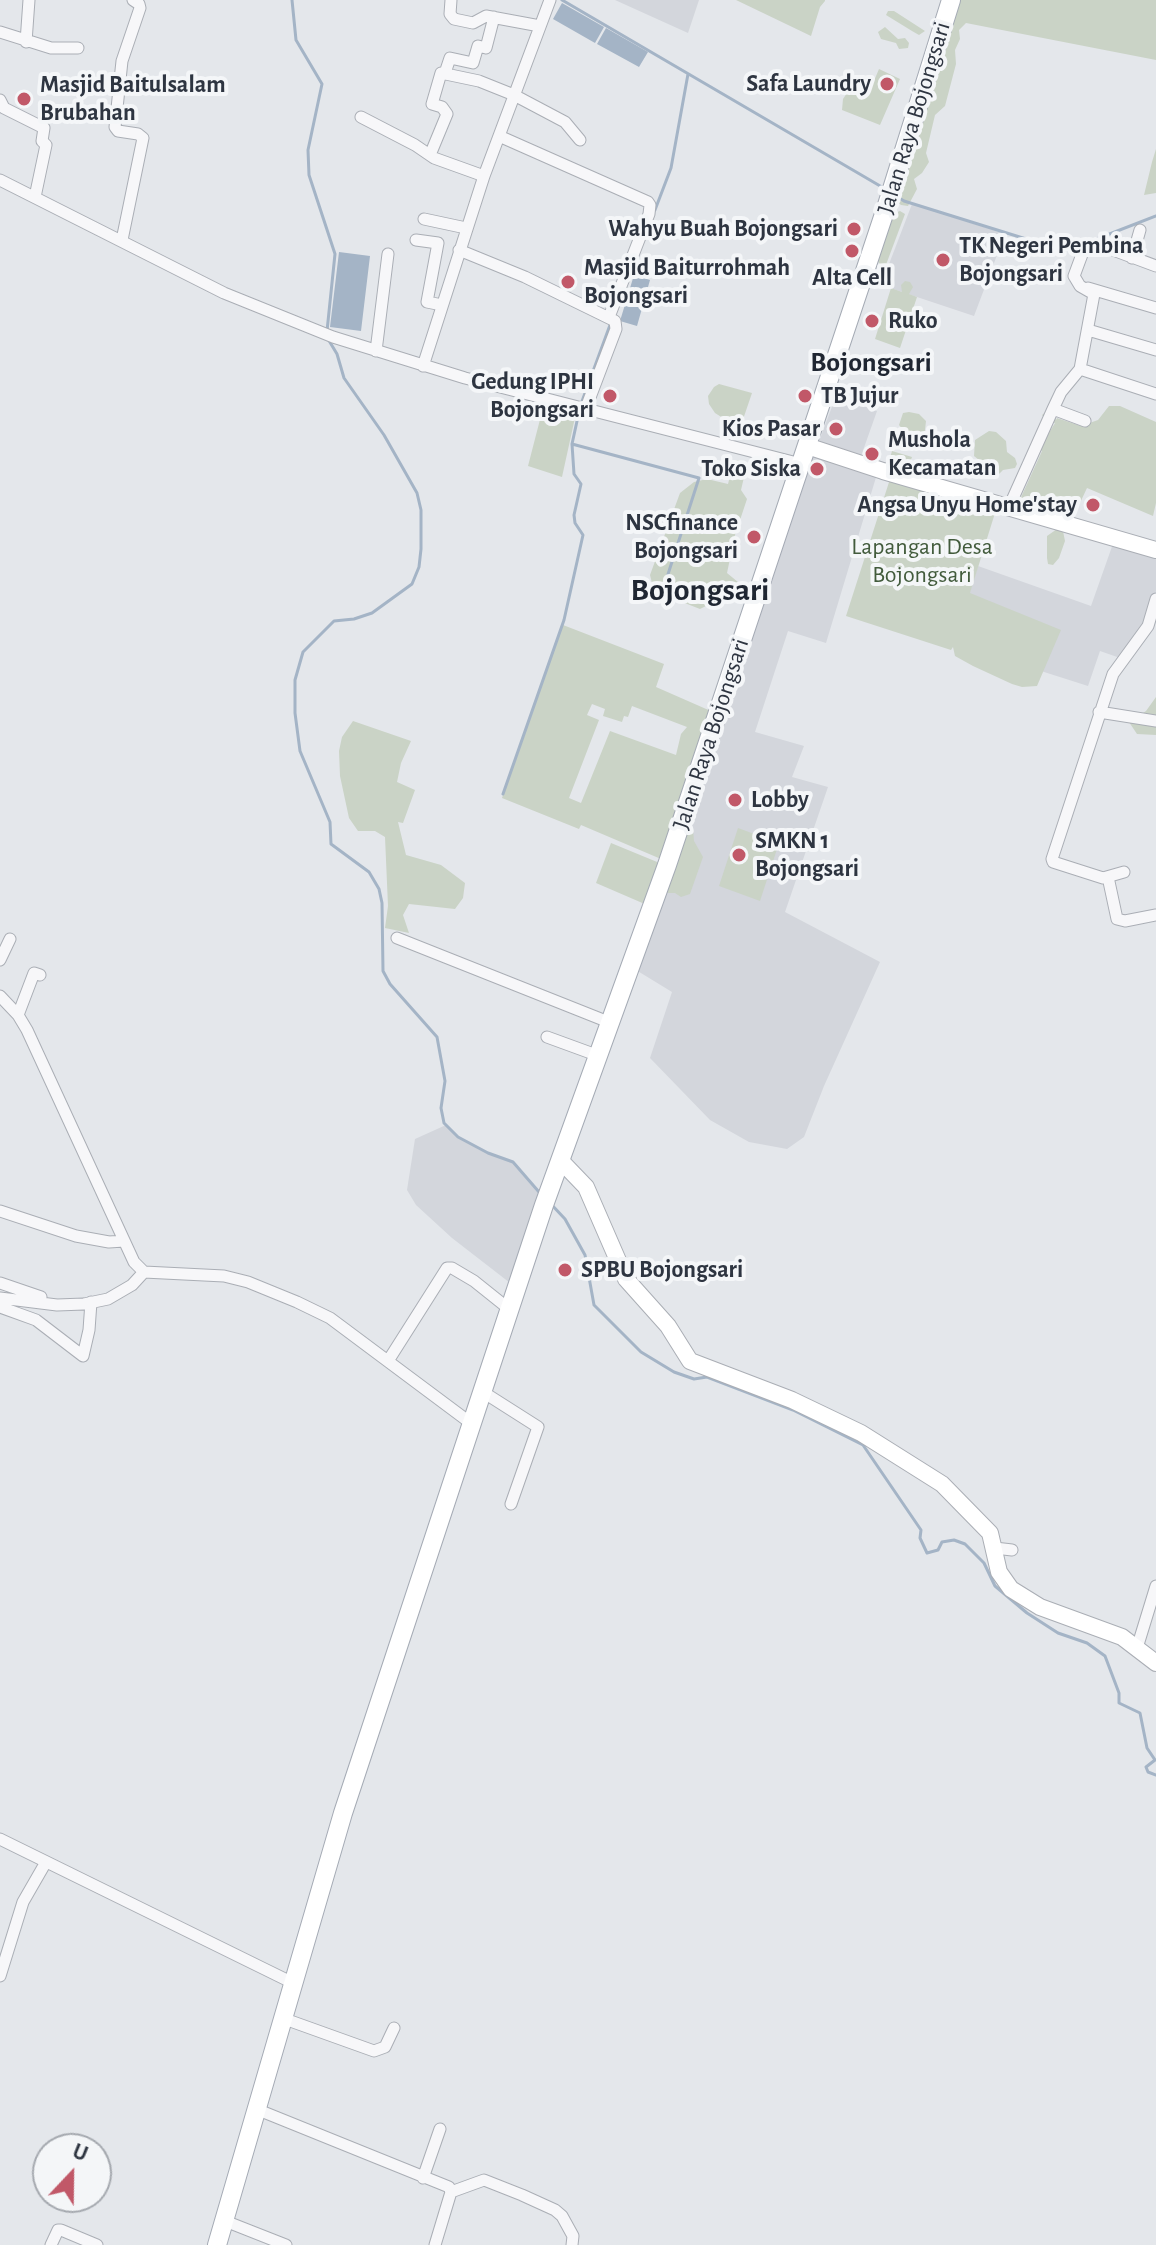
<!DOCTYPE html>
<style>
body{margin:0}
#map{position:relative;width:1156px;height:2245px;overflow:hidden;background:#e4e7eb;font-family:"Alegreya Sans",sans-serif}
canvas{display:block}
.north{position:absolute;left:32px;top:2133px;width:80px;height:80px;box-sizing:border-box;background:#f4f6f8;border:2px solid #a5a9af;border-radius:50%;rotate:22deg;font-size:22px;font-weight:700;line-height:32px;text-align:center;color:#2e3541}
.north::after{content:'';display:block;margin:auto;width:28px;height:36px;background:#c15868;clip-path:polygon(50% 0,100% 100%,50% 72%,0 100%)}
</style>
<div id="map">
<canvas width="1156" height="2245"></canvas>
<div class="north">U</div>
</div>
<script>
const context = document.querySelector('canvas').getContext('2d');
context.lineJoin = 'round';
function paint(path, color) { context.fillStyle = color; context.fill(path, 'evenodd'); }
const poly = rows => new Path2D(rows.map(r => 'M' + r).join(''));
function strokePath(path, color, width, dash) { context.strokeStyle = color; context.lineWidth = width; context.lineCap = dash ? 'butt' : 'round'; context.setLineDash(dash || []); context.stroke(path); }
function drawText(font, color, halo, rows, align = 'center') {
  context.font = font + ' "Alegreya Sans",sans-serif'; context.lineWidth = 8; context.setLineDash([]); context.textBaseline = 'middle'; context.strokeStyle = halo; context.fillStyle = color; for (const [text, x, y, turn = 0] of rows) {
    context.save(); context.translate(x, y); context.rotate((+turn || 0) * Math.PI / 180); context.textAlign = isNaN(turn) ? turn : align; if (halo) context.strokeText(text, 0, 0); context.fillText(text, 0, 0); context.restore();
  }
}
paint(poly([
 [615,0,699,0,688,33],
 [912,204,1005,234,974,316,881,285],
 [836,396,877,411,860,459,818,444],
 [813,455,877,474,826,643,788,631,755,732,804,746,792,777,828,787,785,912,880,962,824,1086,804,1137,787,1149,749,1142,710,1120,650,1058,672,992,636,970],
 [1115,538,1156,553,1156,591,1147,624,1120,658,1100,651,1088,686,1041,671,965,608,978,566,1091,606],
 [446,1125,458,1137,488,1153,513,1162,544,1196,514,1286,452,1238,416,1205,407,1190,415,1139]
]), '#d3d6dc');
paint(poly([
 [736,0,825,0,825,1,820,7,811,36],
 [955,0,1156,0,1156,60,966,23,959,30,960,39,955,50,956,64,945,106,935,115,926,153,929,162,922,173,914,179,917,189,908,206,901,205,893,198],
 [888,11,894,11,925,31,919,35,912,31,886,15],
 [885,27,898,39,905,38,909,43,908,48,899,49,896,43,881,39,878,32],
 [879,69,900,79,880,125,842,110,843,99,847,93,845,87,852,86,868,95],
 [1156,149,1156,193,1144,195,1152,162],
 [900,211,905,214,884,270,877,260,889,215],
 [905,281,910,282,913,287,909,294,917,297,900,348,875,339,891,288,902,292,901,285],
 [719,384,752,393,736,440,725,432,726,420,715,413,709,404,708,396,714,387],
 [544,404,576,413,562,477,528,466],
 [1109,406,1120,406,1156,422,1156,503,1153,516,1087,488,1079,505,1067,507,1062,519,1018,504,1042,451,1039,449,1055,423,1047,422,1042,415,1048,410,1053,413,1056,420,1057,418,1081,426,1098,420],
 [909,412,919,414,926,421,924,439,917,439,909,431,905,432,899,425,903,413],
 [989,431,996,432,1006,441,1007,452,1015,458,1017,464,1015,468,1003,470,998,475,974,456,975,440],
 [892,451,912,457,906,473,887,468],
 [919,459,940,465,935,481,914,476],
 [734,460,742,460,745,473,741,490,747,499,735,535,727,573,744,587,739,596,714,602,700,609,654,591,650,575,680,493,694,482,707,479,728,484],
 [890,479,995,513,970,593,1061,630,1037,686,1022,687,1012,684,973,666,955,656,953,647,951,650,846,616],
 [1057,529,1063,531,1065,541,1059,558,1053,565,1048,564,1047,558,1047,536],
 [563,625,664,664,656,687,713,712,661,859,581,825,579,829,502,798],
 [592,704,605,709,603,716,622,722,624,716,628,717,632,706,687,727,681,734,676,755,610,731,581,803,569,798,599,720,587,715],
 [1156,697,1156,735,1137,734,1129,722,1146,711],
 [353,721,411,741,401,763,397,782,415,790,403,823,398,822,406,855,441,865,465,883,463,898,455,909,409,904,403,915,409,933,385,928,388,906,385,837,375,831,358,831,349,818,340,776,339,751,342,737],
 [687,819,693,829,694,841,703,857,690,894,681,897,675,893,664,893],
 [738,828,779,843,760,901,719,886],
 [611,843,662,864,647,905,596,883]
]), '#cad3c6');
paint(poly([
 [562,3,604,27,595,43,553,19],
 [606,28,648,52,639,67,597,44],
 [339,252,370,256,361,331,330,327],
 [634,275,650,280,637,326,620,321]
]), '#a4b4c6');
strokePath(poly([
 [292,0,296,40,322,84,308,150,309,175,335,254,327,331],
 [562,0,887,190],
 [896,196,904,201,1055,248,1068,250,1080,247],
 [655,210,671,168,688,74],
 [1094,240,1156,216],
 [328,339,337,354,344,378,384,435,417,493,421,510,421,549,419,567,412,584,372,613,354,619,334,621,303,652,295,680,295,713,300,751,330,822,331,844,369,872,379,889,382,903,383,971,390,984,437,1037,445,1081,441,1108,444,1123,458,1137,488,1153,513,1162,539,1192],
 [581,404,610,325],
 [572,444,699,478,660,599],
 [503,794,564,620,583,535,575,523,574,515,581,484,574,474,572,444,579,412],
 [550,1203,565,1219,585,1255,594,1305,641,1352,674,1372,694,1379,707,1377,793,1410,863,1445,921,1530,920,1538,927,1553,938,1550,942,1542,954,1540,965,1544,984,1563,995,1586,1027,1613,1058,1633,1087,1643,1105,1656,1119,1693,1119,1703,1140,1713,1147,1748,1155,1760,1146,1767,1148,1772,1156,1775]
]), '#a4b4c6', 3);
const street = poly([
 [451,0,450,14,454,19,473,23,486,16,540,26],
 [0,32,51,48,78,48],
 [26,42,29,0],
 [445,73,450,58,473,63,478,46,486,48,494,17],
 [0,100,4,108,44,128,42,141,46,145,35,197],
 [361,117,415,145,434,158,484,176],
 [499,136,648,202,650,205,649,214,609,317],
 [430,155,447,114,442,107,432,104,441,73,479,81,514,95,565,122,580,140],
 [0,180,224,293,333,337,465,378,801,464],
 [424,219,466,228],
 [122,240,143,138,138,134,118,131,115,127,122,61,140,8,139,4,133,0],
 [416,240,438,243,427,302,442,305],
 [459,250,525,277,615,321,616,329,586,408],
 [1132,258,1140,230],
 [1088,288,1156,308],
 [1088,330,1156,350],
 [376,351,388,254],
 [423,366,484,176,550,0],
 [1080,369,1156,394],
 [1053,409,1085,421],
 [1009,507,1053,409,1061,392,1080,369,1094,294,1080,286,1074,276,1084,249,1097,244,1156,266],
 [1099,712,1156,721],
 [1124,872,1103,878,1053,862,1052,859,1113,674,1148,626,1156,599],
 [1108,877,1117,919,1125,921,1156,915],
 [397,938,611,1023],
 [0,960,10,939],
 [0,996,18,1015,27,1030,134,1262,144,1272,224,1276,248,1282,297,1302,330,1318,472,1424],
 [18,1015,34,973,40,975],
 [547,1037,599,1056],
 [0,1211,76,1236,109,1242,124,1241],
 [0,1283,41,1297],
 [0,1298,57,1305,84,1304,108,1299,132,1285,144,1272],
 [0,1307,36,1320,83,1356,89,1330,91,1302],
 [388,1361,447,1268,452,1268,474,1281,509,1309],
 [483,1392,538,1427,511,1504],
 [995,1548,1012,1550],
 [1137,1648,1156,1586],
 [0,1839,293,1983],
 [0,1976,23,1902,46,1862],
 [282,2018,374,2051,385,2047,394,2028],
 [256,2109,449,2187,451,2192,435,2245],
 [423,2178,440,2129],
 [451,2192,484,2180,522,2195,555,2210,562,2216,573,2236,572,2245],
 [225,2221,286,2245],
 [51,2245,58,2230,61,2230,97,2245]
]);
const secondary = poly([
 [807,446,883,471,1156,550],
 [561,1161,586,1187,626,1279,668,1326,690,1361,792,1400,861,1433,942,1484,990,1533,999,1572,1011,1589,1040,1607,1122,1637,1156,1663]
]);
const primary = poly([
 [217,2245,343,1813,544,1205,667,865,887,205,951,0]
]);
strokePath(street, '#aaaeb5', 13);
strokePath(secondary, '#aaaeb5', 18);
strokePath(primary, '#a5abb5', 20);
strokePath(street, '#f7f7f9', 11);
strokePath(secondary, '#fff', 16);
strokePath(primary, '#fff', 18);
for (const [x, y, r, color] of [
 [887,84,8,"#c15868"],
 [24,99,8,"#c15868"],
 [854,229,8,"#c15868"],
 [852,251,8,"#c15868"],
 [943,260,8,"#c15868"],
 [568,282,8,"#c15868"],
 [872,321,8,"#c15868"],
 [610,396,8,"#c15868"],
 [805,396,8,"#c15868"],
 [836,429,8,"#c15868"],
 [872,454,8,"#c15868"],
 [817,469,8,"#c15868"],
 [1093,505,8,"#c15868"],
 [754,537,8,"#c15868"],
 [735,800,8,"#c15868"],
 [739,855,8,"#c15868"],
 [565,1270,8,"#c15868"]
]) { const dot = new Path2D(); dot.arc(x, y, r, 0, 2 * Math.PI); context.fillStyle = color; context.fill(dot); strokePath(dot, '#f4f6f8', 3); }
drawText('bold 24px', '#2e3541', '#f4f6f8', [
 ["Safa Laundry",871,84,"right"],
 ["Masjid Baitulsalam",40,85],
 ["Brubahan",40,113],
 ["Wahyu Buah Bojongsari",838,229,"right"],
 ["TK Negeri Pembina",959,246],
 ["Bojongsari",959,274],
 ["Masjid Baiturrohmah",584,268],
 ["Bojongsari",584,296],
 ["Alta Cell",852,278,"center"],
 ["Ruko",888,321],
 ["Gedung IPHI",594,382,"right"],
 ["Bojongsari",594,410,"right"],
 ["TB Jujur",821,396],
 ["Kios Pasar",820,429,"right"],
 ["Mushola",888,440],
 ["Kecamatan",888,468],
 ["Toko Siska",801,469,"right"],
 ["Angsa Unyu Home'stay",1077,505,"right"],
 ["NSCfinance",738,523,"right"],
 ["Bojongsari",738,551,"right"],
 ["Lobby",751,800],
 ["SMKN 1",755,841],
 ["Bojongsari",755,869],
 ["SPBU Bojongsari",581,1270]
], 'left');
drawText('24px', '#2e3541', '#f4f6f8', [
 ["Jalan Raya Bojongsari",914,118,-73],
 ["Jalan Raya Bojongsari",711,734,-72]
]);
drawText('24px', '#425b3c', '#f4f6f8', [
 ["Lapangan Desa",922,547],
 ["Bojongsari",922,575]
]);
drawText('bold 28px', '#1f2632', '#f4f6f8', [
 ["Bojongsari",871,363]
]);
drawText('bold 32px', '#1f2632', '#f4f6f8', [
 ["Bojongsari",700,590]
]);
</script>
